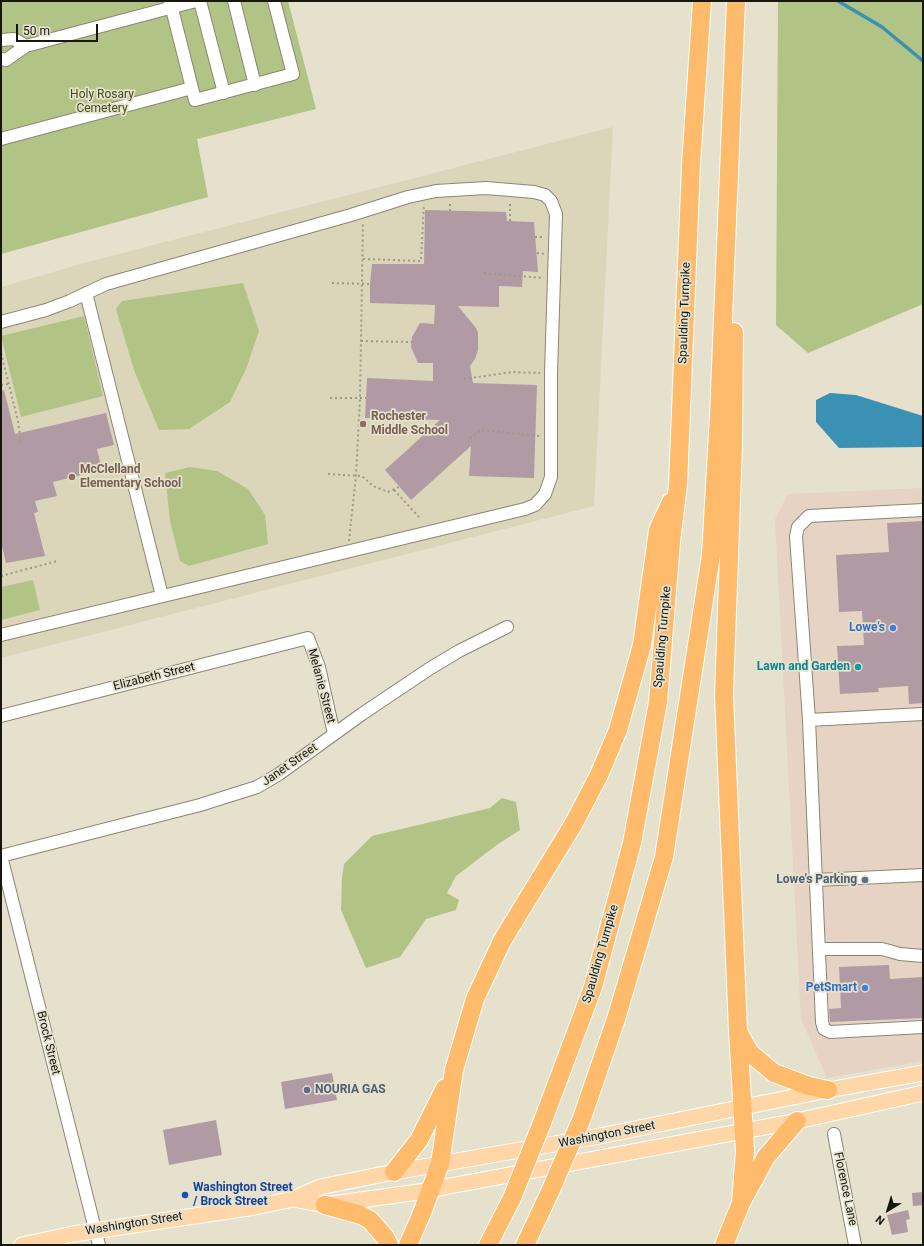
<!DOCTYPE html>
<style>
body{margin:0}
#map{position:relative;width:924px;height:1246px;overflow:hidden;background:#e5e1cd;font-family:Roboto,sans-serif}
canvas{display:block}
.frame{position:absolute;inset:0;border:2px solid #17160f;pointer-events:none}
.north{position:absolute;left:868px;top:1190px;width:40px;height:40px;-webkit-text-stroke:3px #e5e1cd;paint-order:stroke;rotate:218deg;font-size:11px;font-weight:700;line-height:16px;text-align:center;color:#17160f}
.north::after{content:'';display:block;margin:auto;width:14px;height:18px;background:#17160f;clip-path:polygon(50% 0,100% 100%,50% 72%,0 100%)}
.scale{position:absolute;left:16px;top:24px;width:82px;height:18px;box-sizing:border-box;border:2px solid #17160f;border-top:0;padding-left:5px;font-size:12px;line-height:14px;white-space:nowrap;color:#17160f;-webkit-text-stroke:3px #e5e1cd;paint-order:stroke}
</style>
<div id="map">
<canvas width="924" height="1246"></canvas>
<div class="frame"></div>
<div class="north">N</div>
<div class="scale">50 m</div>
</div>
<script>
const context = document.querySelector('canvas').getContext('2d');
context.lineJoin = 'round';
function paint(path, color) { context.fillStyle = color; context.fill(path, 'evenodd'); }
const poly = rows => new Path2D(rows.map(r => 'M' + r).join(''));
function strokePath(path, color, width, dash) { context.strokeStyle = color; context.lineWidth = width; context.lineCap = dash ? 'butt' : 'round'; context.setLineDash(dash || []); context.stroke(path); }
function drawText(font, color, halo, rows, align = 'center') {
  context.font = font + ' Roboto,sans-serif'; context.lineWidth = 3.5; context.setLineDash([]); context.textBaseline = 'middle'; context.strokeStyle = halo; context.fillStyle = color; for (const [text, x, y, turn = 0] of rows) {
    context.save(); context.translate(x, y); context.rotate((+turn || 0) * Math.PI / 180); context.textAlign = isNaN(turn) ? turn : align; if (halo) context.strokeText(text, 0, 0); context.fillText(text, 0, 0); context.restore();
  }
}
paint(poly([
 [923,488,923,1061,827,1078,801,1019,775,519,788,494]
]), '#e6d3c3');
paint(poly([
 [613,127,594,506,1,658,1,287,91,261]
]), '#dbd6ba');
paint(poly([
 [1,1,288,1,316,109,197,139,208,197,1,254],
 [778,1,923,1,923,304,808,353,776,325],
 [243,283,259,331,246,369,230,402,189,429,159,430,134,370,116,309,122,301],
 [84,316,103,396,21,417,1,336],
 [190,467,217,471,248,489,265,515,268,544,189,566,180,561,170,521,165,473],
 [33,580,40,610,1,620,1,587],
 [502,798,516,802,520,830,498,844,456,876,447,893,459,900,456,910,426,919,400,957,366,968,341,910,342,878,344,864,372,836,490,808]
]), '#b2c386');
paint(poly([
 [830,393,856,395,923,416,923,447,839,448,816,422,816,400]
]), '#3b91b3');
strokePath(poly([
 [838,1,882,27,923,61]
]), '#3b91b3', 3.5);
paint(poly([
 [425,210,506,212,507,221,534,222,538,272,523,271,522,287,499,286,499,307,458,306,476,328,478,333,478,350,475,359,470,366,473,383,537,385,534,478,469,476,471,446,411,500,385,470,440,420,365,418,367,378,433,381,433,363,418,363,411,347,412,337,420,323,434,324,435,305,370,303,370,284,372,264,424,264],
 [4,390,15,434,106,413,114,445,97,449,102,470,53,482,57,496,35,501,38,512,34,513,45,556,6,563,1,542,1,391],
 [923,521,923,703,909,704,908,686,878,688,879,692,840,694,837,646,864,645,862,611,839,612,836,555,889,552,887,523],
 [889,965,890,979,923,977,923,1018,830,1022,829,1009,841,1008,839,967],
 [332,1073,337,1100,285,1109,281,1082],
 [216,1120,222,1155,169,1165,163,1130],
 [923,1192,923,1205,913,1206,912,1193],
 [908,1210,910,1219,906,1220,908,1232,892,1235,887,1215]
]), '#b09ba5');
const minor = poly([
 [170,1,195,100,293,74,274,1],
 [200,1,224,93],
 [234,1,255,85],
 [1,40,14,39,26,46],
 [1,59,6,60,13,55,26,46,196,1],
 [1,139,192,88],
 [86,293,162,596],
 [1,322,46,310,70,301,106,284,351,215,408,197,436,191,486,188,534,192,545,195,551,201,556,214,551,373,551,477,545,494,535,505,525,509,1,635],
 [923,714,809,720,822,1022,824,1029,830,1032,923,1027],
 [1,716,308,638,319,667,334,734],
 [809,720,796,536,798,527,809,516,923,510],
 [1,856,200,805,257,787,279,774,362,714,429,669,459,651,507,627],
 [1,856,99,1245],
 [816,880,923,875],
 [819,949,882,949,900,954,923,956],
 [834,1134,855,1245]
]);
const major = poly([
 [293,1199,325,1205,418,1192,797,1121,923,1093],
 [22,1245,73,1234,255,1207,293,1199,320,1187,394,1172,600,1136,828,1090,923,1073]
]);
const highway = poly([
 [734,332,733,445,724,694,738,1031,745,1151,741,1203],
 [739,1033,750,1053,774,1073,809,1086,828,1090],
 [582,1118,616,1019,664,857,711,555,719,416,736,1],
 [542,1123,593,987,632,843,658,702,671,542,678,485,691,164,702,1],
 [394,1172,419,1140,445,1088],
 [325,1205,361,1215,370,1220,385,1237,389,1245],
 [408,1245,422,1213,440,1164,454,1070,475,999,502,941,574,823,599,775,618,730,642,645,658,530,671,502],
 [488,1245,512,1198],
 [525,1245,549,1194],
 [724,1245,741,1203,766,1157,797,1121]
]);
strokePath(minor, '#8a8673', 14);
strokePath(major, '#fff', 17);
strokePath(highway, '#fff', 20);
strokePath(poly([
 [450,211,450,202],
 [510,221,510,201],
 [535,237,544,237],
 [537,253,545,254],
 [363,259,421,261,424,204],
 [484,273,544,278],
 [332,283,370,284],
 [361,341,412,342],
 [1,353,18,421,21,444],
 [464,379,513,372,540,373],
 [1,385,8,384],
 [330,398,366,398],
 [470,438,481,430,540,436],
 [328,474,362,476,373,486,388,492,399,487],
 [394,490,419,517],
 [349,541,356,475,360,399,363,222],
 [1,576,57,561]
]), '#9c9989', 2, [2, 3]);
strokePath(minor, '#fff', 12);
strokePath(major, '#ffd6a7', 15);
strokePath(highway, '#ffbb6c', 18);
const highwayBridge = poly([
 [549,1194,582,1118],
 [512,1198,542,1123]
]);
strokePath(highwayBridge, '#fff', 20, []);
strokePath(highwayBridge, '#ffbb6c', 18);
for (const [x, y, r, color] of [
 [363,424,4,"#8d6e63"],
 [72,477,4,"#8d6e63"],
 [893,628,4,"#3f7fe0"],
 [858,667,4,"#0f9aa8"],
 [865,880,4,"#5c6f8a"],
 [865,988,4,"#3f7fe0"],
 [307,1090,4,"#5c6f8a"],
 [185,1195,4,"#1a4fb4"]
]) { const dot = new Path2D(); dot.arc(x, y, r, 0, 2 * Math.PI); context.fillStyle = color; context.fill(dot); strokePath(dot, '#e5e1cd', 1.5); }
drawText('12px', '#424e1a', '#e5e1cd', [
 ["Holy Rosary",102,95],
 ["Cemetery",102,109]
]);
drawText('12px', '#17160f', '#e5e1cd', [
 ["Spaulding Turnpike",685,313,-88],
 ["Spaulding Turnpike",663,637,-85],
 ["Elizabeth Street",154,677,-14],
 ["Melanie Street",321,686,75],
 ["Janet Street",290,765,-35],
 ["Spaulding Turnpike",601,954,-74],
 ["Brock Street",48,1043,76],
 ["Washington Street",607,1135,-11],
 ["Florence Lane",845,1189,78],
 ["Washington Street",134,1224,-9]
]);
drawText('bold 12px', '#785e54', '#e5e1cd', [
 ["Rochester",371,417],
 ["Middle School",371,431],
 ["McClelland",80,470],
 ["Elementary School",80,484]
], 'left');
drawText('bold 12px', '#366cbe', '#e5e1cd', [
 ["Lowe's",885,628],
 ["PetSmart",857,988]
], 'right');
drawText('bold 12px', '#0d838f', '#e5e1cd', [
 ["Lawn and Garden",850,667]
], 'right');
drawText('bold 12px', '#4e5e75', '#e5e1cd', [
 ["Lowe's Parking",857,880],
 ["NOURIA GAS",315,1090,"left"]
], 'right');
drawText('bold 12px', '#164399', '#e5e1cd', [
 ["Washington Street",193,1188],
 ["/ Brock Street",193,1202]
], 'left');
</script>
